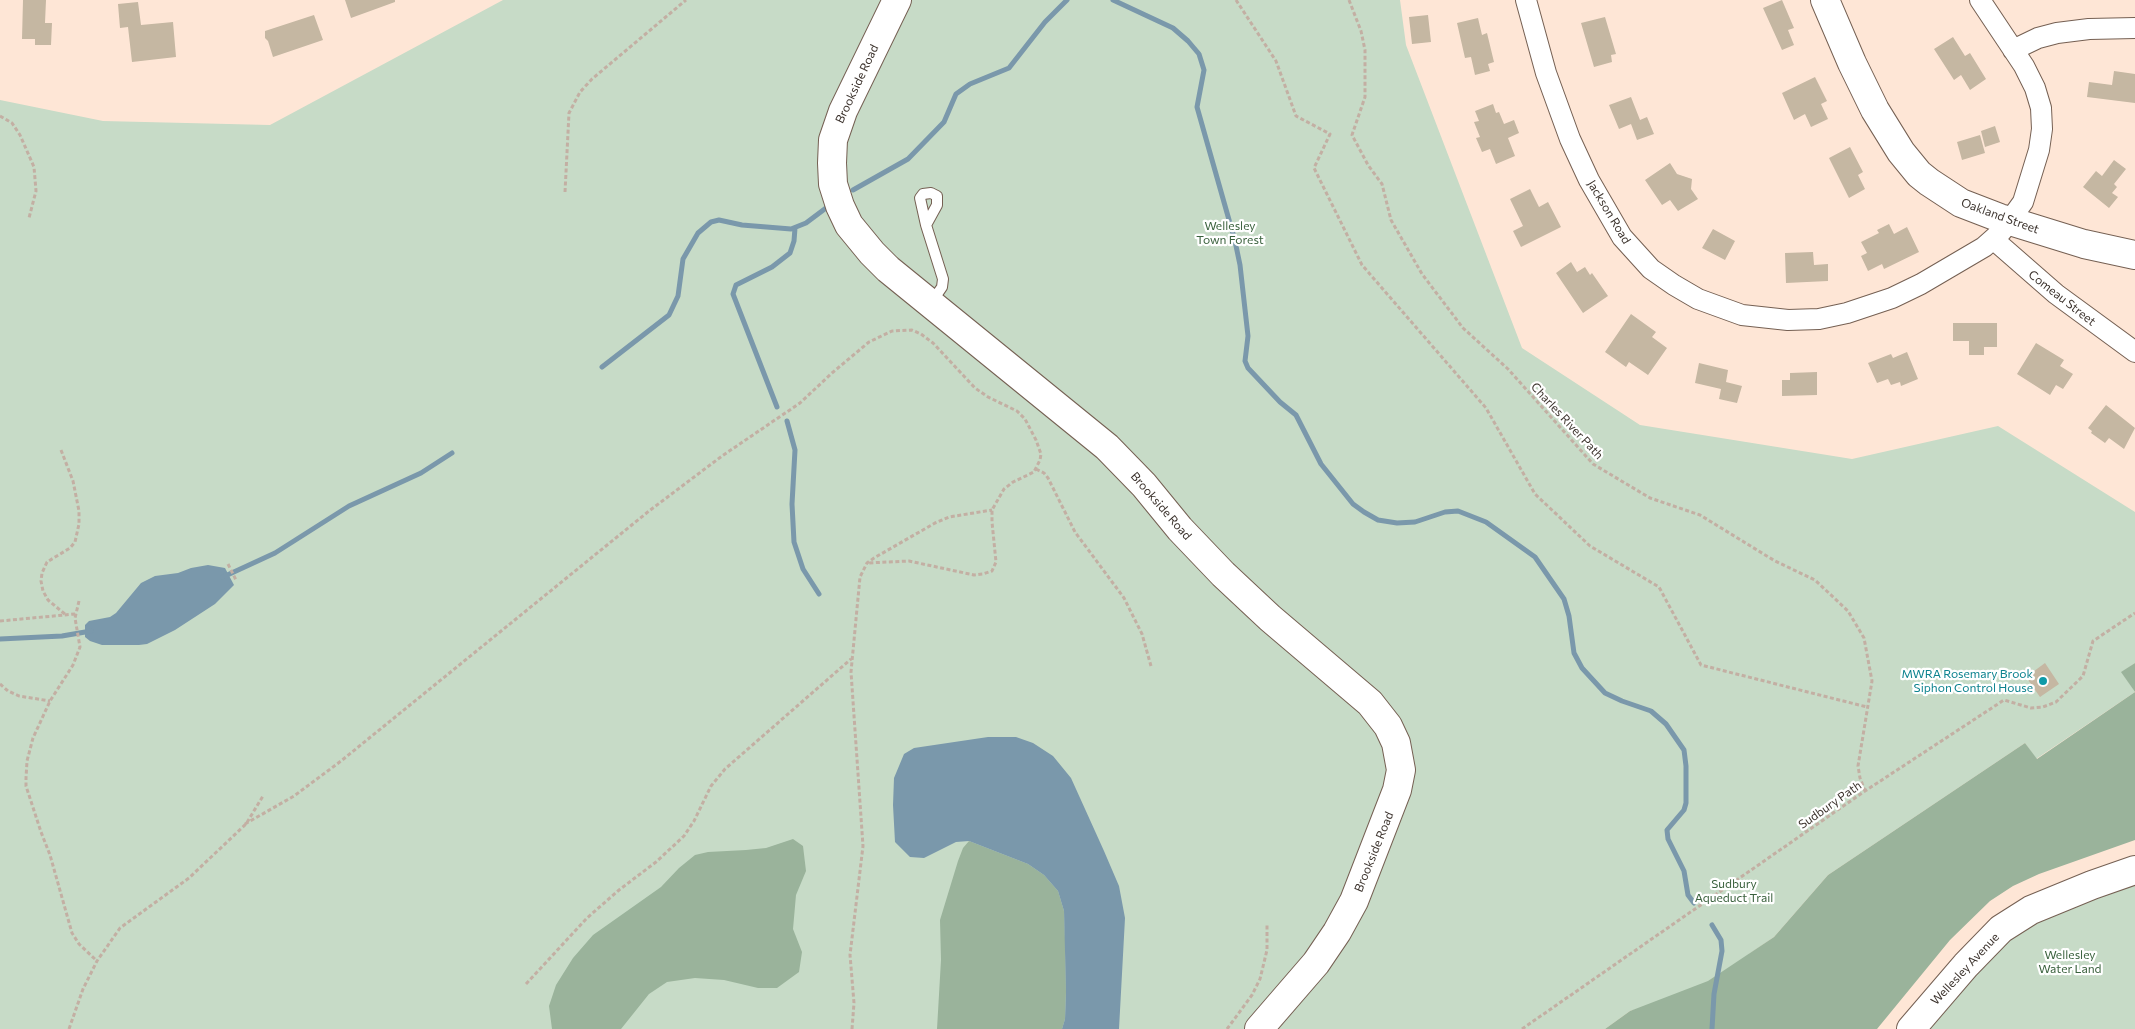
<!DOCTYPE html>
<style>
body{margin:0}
canvas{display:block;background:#fee6d6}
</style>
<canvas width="2135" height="1029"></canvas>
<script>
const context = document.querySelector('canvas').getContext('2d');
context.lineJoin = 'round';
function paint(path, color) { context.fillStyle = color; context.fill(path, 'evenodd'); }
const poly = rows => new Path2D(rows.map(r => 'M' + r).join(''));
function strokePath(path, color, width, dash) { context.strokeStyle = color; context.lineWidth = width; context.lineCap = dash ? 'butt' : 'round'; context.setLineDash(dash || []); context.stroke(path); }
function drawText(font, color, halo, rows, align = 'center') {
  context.font = font + ' Commissioner,sans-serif'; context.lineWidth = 4.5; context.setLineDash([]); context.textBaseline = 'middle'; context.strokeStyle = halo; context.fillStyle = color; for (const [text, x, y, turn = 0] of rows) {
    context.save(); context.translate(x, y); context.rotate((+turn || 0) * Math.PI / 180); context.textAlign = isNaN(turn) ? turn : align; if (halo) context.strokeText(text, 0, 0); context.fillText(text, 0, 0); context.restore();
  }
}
paint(poly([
 [503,0,884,0,822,187,1354,704,1373,725,1388,755,1388,778,1336,912,1295,971,1244,1029,0,1029,0,100,103,121,270,125],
 [908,0,1400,0,1406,45,1522,348,1640,425,1852,459,1998,426,2135,512,2135,663,2122,672,2135,692,2036,759,2025,743,1828,875,1774,937,1749,954,1756,977,1630,1011,1605,1029,1274,1029,1412,770,1278,609,896,260,859,219,845,182,843,163,849,129],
 [2135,869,2135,1029,1912,1029,1970,958]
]), '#c7dbc7');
paint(poly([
 [2135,663,2135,840,2039,874,2013,886,1990,901,1950,940,1877,1029,1605,1029,1630,1011,1708,981,1774,937,1828,875,2025,743,2037,759,2135,692,2121,672],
 [793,839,803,846,806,871,796,895,793,929,802,952,799,972,777,988,758,988,724,980,695,978,667,982,649,994,621,1029,552,1029,549,1006,556,985,573,958,593,935,661,887,679,868,695,855,708,852,746,850,766,848],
 [969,841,1028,864,1044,875,1058,891,1064,911,1065,938,1066,992,1065,1019,1062,1029,937,1029,941,960,940,920,958,861,963,848]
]), '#9ab39b');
paint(poly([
 [208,565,225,568,234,585,215,604,175,630,147,644,139,645,102,645,90,641,85,637,85,625,89,621,110,617,116,613,141,583,155,576,178,573,191,568],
 [988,737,1016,737,1033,743,1053,756,1071,778,1104,851,1119,886,1125,918,1119,1029,1062,1029,1065,1019,1066,992,1064,911,1058,891,1044,875,1028,864,969,841,956,842,924,858,910,857,895,842,893,805,894,778,904,754,914,748]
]), '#7a98ab');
strokePath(poly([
 [1113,0,1173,28,1188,41,1199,54,1204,70,1197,107,1235,241,1240,265,1248,336,1245,361,1248,368,1280,402,1296,415,1321,464,1353,504,1364,512,1378,520,1397,523,1415,522,1445,512,1458,511,1486,522,1535,557,1564,599,1569,616,1574,653,1582,668,1605,693,1622,701,1651,711,1666,724,1684,750,1686,766,1686,803,1684,810,1667,830,1668,839,1684,871,1688,895,1694,903],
 [853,190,908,159,944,122,956,94,970,84,1009,68,1045,22,1067,0],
 [602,367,669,315,678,296,683,259,698,233,711,222,719,220,742,225,791,229,806,223,826,208],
 [777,407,733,294,736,285,772,267,790,253,794,241,795,228],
 [787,421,795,450,792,504,794,542,803,569,819,594],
 [223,577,275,553,349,506,421,473,452,453],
 [0,639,62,636,91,631],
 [1712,925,1721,940,1722,951,1714,994,1712,1029]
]), '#7a98ab', 5);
paint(poly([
 [23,0,46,0,45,23,52,23,51,45,35,45,35,39,22,39],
 [345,0,395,0,395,2,351,18],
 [1782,0,1794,28,1788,30,1794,45,1782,50,1763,8],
 [138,2,141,25,173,22,176,57,132,62,128,27,120,28,118,4],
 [314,15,323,40,273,57,268,41,265,38,265,31],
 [1428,15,1431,42,1412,44,1409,17],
 [1605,17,1616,54,1611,55,1612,62,1594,67,1581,23],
 [1478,18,1482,35,1487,33,1494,62,1488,64,1490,71,1475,75,1471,57,1465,58,1457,23],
 [1953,37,1965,56,1970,53,1986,79,1970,90,1961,75,1954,80,1934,49],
 [2114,71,2135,74,2135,103,2087,97,2089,82,2112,85],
 [1815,77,1827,101,1821,104,1828,119,1811,127,1805,114,1794,120,1782,93],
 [1631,97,1640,120,1647,117,1654,134,1637,140,1631,124,1619,129,1609,105],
 [1493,104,1496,113,1499,112,1504,124,1514,120,1519,133,1508,138,1515,156,1496,164,1490,149,1482,152,1476,138,1480,137,1474,122,1479,121,1475,111],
 [1995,126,2000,142,1985,147,1981,131],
 [1980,135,1985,153,1962,160,1957,142],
 [1850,147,1863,172,1858,175,1865,189,1849,198,1829,158],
 [2114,160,2126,169,2114,184,2117,187,2112,193,2118,197,2109,208,2083,187,2096,171,2102,176],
 [1670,163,1677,174,1692,179,1691,189,1698,199,1678,211,1670,200,1662,205,1645,180],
 [1530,189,1539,207,1548,202,1561,227,1521,247,1513,231,1523,226,1510,199],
 [1889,224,1894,234,1907,227,1919,252,1884,269,1882,264,1868,271,1861,256,1867,253,1861,242,1879,233,1877,230],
 [1713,229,1735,241,1725,260,1702,248],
 [1813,252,1814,265,1828,264,1828,281,1786,283,1785,253],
 [1571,262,1577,272,1585,267,1590,275,1592,273,1608,296,1583,313,1556,273],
 [1631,314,1656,332,1652,337,1667,348,1648,375,1629,362,1626,367,1605,352],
 [1953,323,1997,323,1997,347,1984,347,1984,355,1969,355,1969,341,1953,341],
 [2036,343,2064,360,2060,366,2073,374,2063,389,2056,385,2050,395,2017,374],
 [1907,352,1918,379,1901,386,1900,382,1891,385,1888,379,1877,383,1868,363,1891,354,1893,358],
 [1699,363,1728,370,1726,382,1742,386,1737,403,1719,399,1721,389,1695,383],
 [1817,372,1817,395,1782,396,1782,380,1790,380,1790,373],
 [2106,405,2135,428,2124,449,2109,438,2105,443,2091,433,2092,431,2088,428],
 [2045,663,2059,684,2040,697,2026,677]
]), '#c5b7a2');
const lane = poly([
 [926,225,920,198,923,194,931,193,937,196,937,205,926,225,943,279,942,287,931,303]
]);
const street = poly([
 [1526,0,1546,73,1570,139,1589,180,1622,237,1651,269,1674,285,1698,299,1742,315,1788,320,1819,319,1847,313,1892,298,1921,284,1984,247,2002,231,2023,202,2039,150,2042,129,2041,108,2035,88,2024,66,1980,0],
 [2013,50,2038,38,2057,33,2089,29,2135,28],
 [1993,239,2056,294,2135,352]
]);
const secondary = poly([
 [897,0,843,111,833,140,832,163,833,184,840,206,849,225,872,253,888,269,1107,447,1144,485,1180,529,1223,574,1270,618,1370,703,1388,726,1396,743,1401,770,1397,790,1354,901,1337,932,1316,963,1259,1029],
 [1825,0,1852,63,1875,110,1901,152,1919,174,1929,182,1961,203,2000,218,2084,244,2135,255],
 [1911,1029,1966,965,2001,929,2031,910,2092,885,2135,870]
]);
strokePath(lane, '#756053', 12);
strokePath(street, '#756053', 22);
strokePath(secondary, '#756053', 30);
strokePath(poly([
 [1236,0,1276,61,1296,116,1330,134,1314,168,1362,265,1486,408,1535,494,1590,546,1659,587,1701,665,1867,707],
 [1349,0,1361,31,1365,50,1365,97,1352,135,1368,165,1382,184,1391,220,1422,274,1463,328,1508,369,1593,464,1650,498,1700,515,1775,561,1815,580,1848,611,1864,638,1872,681,1858,766,1860,778,1865,791],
 [0,116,12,123,20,135,34,167,36,191,29,218],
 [565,192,569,113,580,92,592,79,686,0],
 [61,450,73,481,79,511,79,524,75,542,70,548,47,562,42,573,41,581,43,591,48,600,66,615],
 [1036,469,1044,473,1048,478,1075,532,1124,598,1142,634,1151,666],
 [228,564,236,580],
 [79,601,75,618,80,647,73,665,50,701,33,738,27,761,26,778,26,786,41,832,50,855,72,933,79,944,97,961],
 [0,621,75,614],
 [0,684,8,691,19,696,50,701],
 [245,824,294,796,341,761,649,511,722,456,800,403,832,373,869,342,892,331,912,330,921,334,933,343,975,388,988,397,1017,411,1025,419,1036,440,1041,454,1040,460,1034,472,1013,482,1004,489,992,510,992,522,996,562,992,571,983,574,974,575,909,561,867,563],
 [526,984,587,918,619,890,656,862,684,836,694,821,711,786,725,769,851,659],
 [69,1029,83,989,97,961,120,928,189,878,246,824,263,796],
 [852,1029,854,1003,850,955,863,846,851,672,860,577,867,563,874,558,935,523,949,517,992,510],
 [1227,1029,1252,995,1260,979,1267,950,1267,925],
 [1522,1029,1865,791,2004,700,2031,708,2043,707,2056,702,2083,676,2093,641,2135,613]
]), '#c3afa3', 3, [4, 2.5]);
strokePath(lane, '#fff', 10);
strokePath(street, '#fff', 20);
strokePath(secondary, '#fff', 28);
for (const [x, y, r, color] of [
 [2043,681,5,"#0f9aa8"]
]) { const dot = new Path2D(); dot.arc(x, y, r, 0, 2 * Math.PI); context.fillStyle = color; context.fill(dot); strokePath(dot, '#fff', 2); }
drawText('12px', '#3d342e', '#fff', [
 ["Brookside Road",857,84,-65],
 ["Jackson Road",1609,212,59],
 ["Oakland Street",2000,216,20],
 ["Comeau Street",2062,298,38],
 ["Charles River Path",1567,421,47],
 ["Brookside Road",1161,506,49],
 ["Sudbury Path",1830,805,-35],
 ["Brookside Road",1374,852,-68],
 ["Wellesley Avenue",1965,969,-47]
]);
drawText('12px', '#3a613d', '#fff', [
 ["Wellesley",1230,226],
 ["Town Forest",1230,240],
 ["Sudbury",1734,884],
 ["Aqueduct Trail",1734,898],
 ["Wellesley",2070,955],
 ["Water Land",2070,969]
]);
drawText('12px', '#0d838f', '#fff', [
 ["MWRA Rosemary Brook",2033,674],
 ["Siphon Control House",2033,688]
], 'right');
</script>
